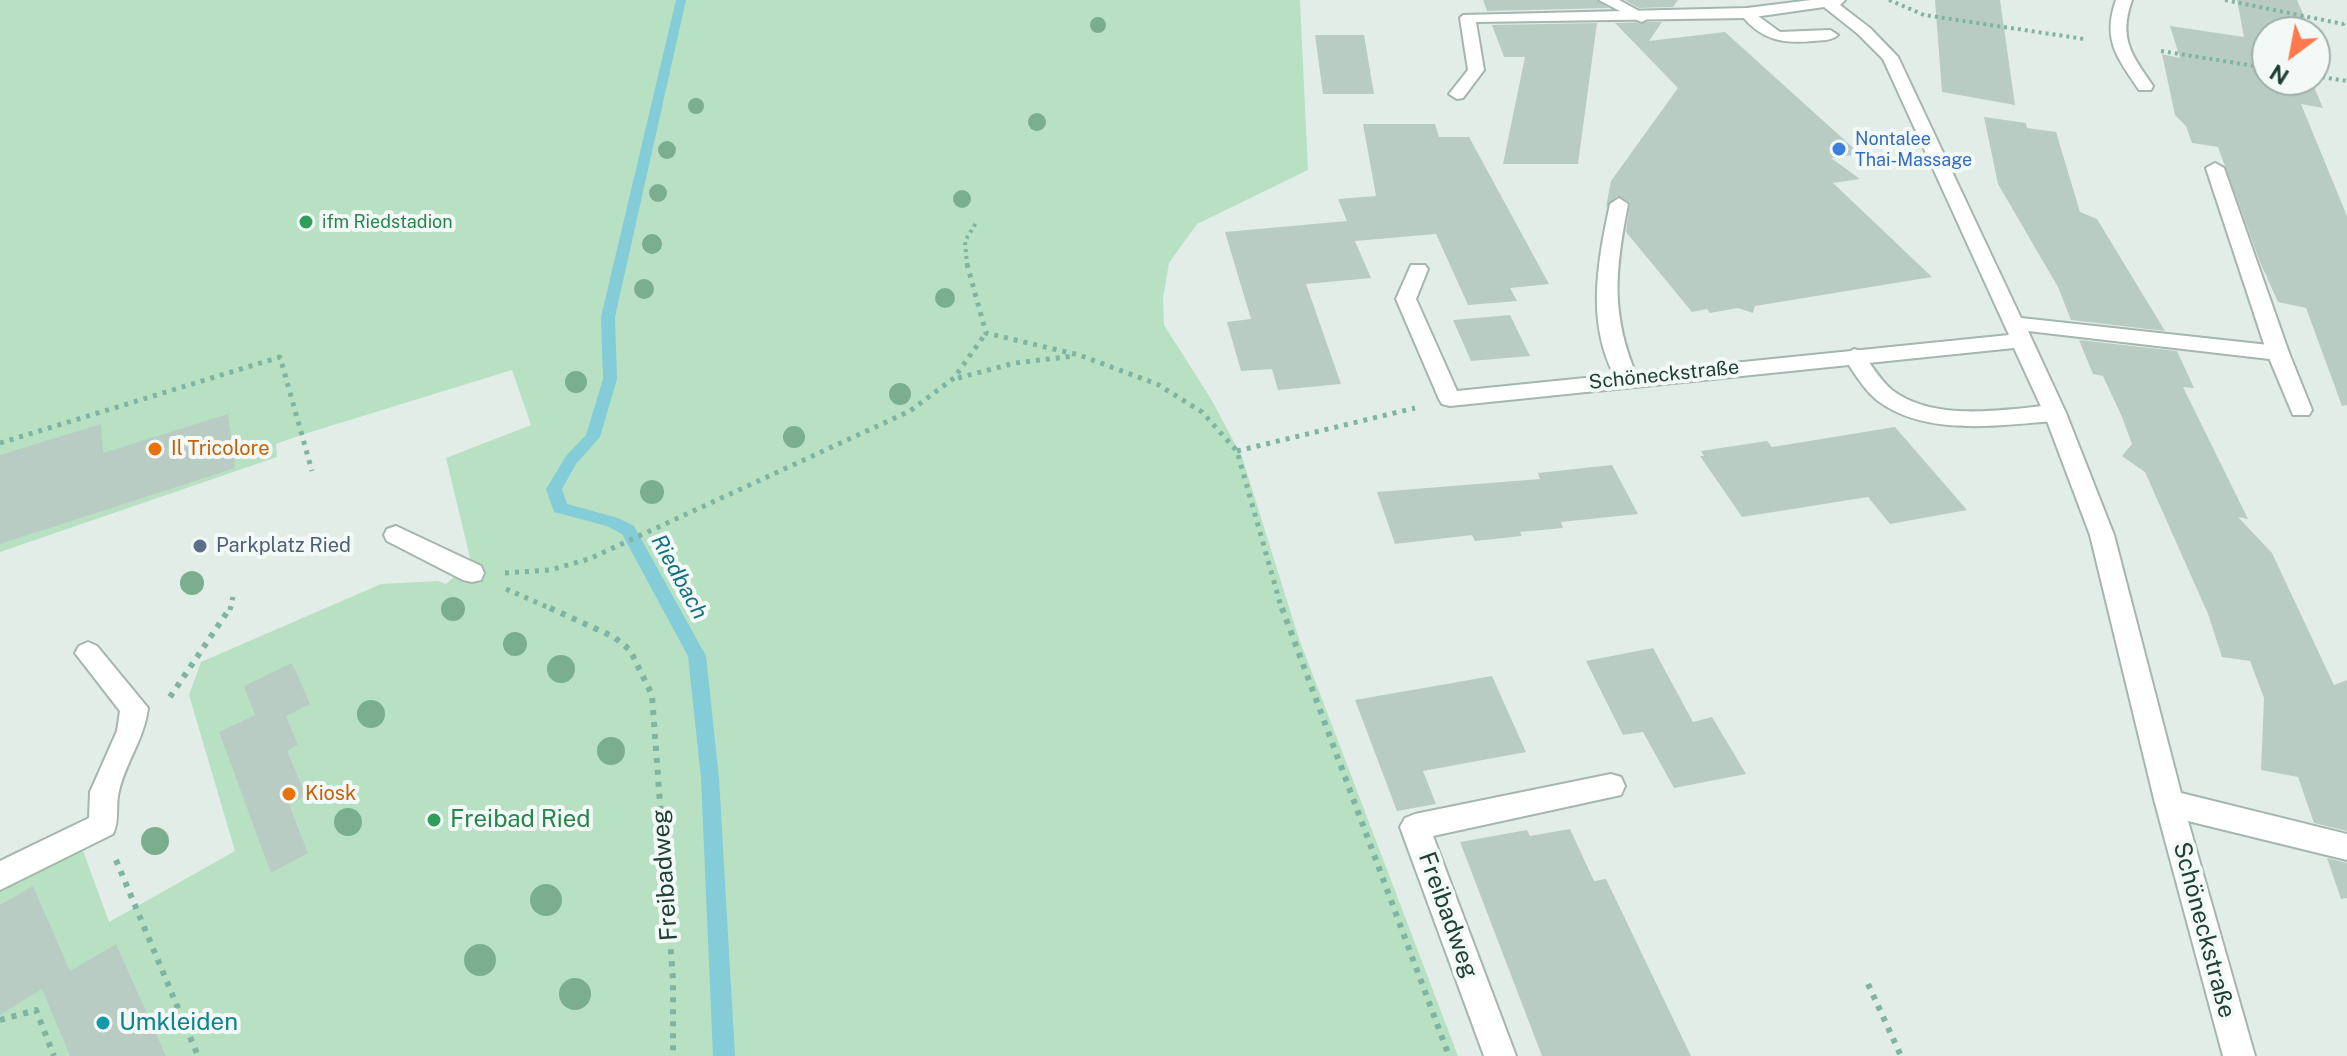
<!DOCTYPE html>
<meta charset="utf-8">
<style>
body{margin:0}
#map{position:relative;width:2347px;height:1056px;overflow:hidden;background:#e2ede8;font-family:"Public Sans",sans-serif}
canvas{display:block}
.north{position:absolute;left:2251px;top:16px;width:80px;height:80px;box-sizing:border-box;background:#f3f9f6;border:2px solid #9fafaa;border-radius:50%;rotate:212deg;font-size:22px;font-weight:700;line-height:32px;text-align:center;color:#204037}
.north::after{content:'';display:block;margin:auto;width:28px;height:36px;background:#ff784e;clip-path:polygon(50% 0,100% 100%,50% 72%,0 100%)}
</style>
<div id="map">
<canvas width="2347" height="1056"></canvas>
<div class="north">N</div>
</div>
<script>
const ctx = document.querySelector('canvas').getContext('2d');
ctx.lineJoin = 'round';
function fill(path, color) {
  ctx.fillStyle = color;
  ctx.fill(path, 'evenodd');
}
function stroke(path, color, width, dash) {
  ctx.strokeStyle = color;
  ctx.lineWidth = width;
  ctx.lineCap = dash ? 'butt' : 'round';
  ctx.setLineDash(dash || []);
  ctx.stroke(path);
}
function drawText(font, color, halo, rows, align = 'center') {
  ctx.font = font + ' "Public Sans",sans-serif';
  ctx.lineWidth = 8;
  ctx.setLineDash([]);
  ctx.textBaseline = 'middle';
  ctx.strokeStyle = halo;
  ctx.fillStyle = color;
  for (const [text, x, y, turn = 0] of rows) {
    ctx.save();
    ctx.translate(x, y);
    ctx.rotate((+turn || 0) * Math.PI / 180);
    ctx.textAlign = isNaN(turn) ? turn : align;
    if (halo) ctx.strokeText(text, 0, 0);
    ctx.fillText(text, 0, 0);
    ctx.restore();
  }
}
fill(new Path2D(`
 M 0,0 L 1300,0 L 1308,170 L 1197,224 L 1169,263 L 1163,299 L 1164,325 L 1211,399 L 1242,457 L 1298,636 L 1458,1056 L 0,1056 L 0,888 L 81,845 L 109,922 L 235,851 L 189,695 L 201,662 L 381,584 L 438,581 L 446,584 L 471,562 L 446,458 L 531,425 L 512,370 L 301,435 L 276,444 L 277,457 L 0,552 Z`), '#b8e1c3');
fill(new Path2D(`
 M 676,0 L 686,0 L 615,317 L 617,379 L 600,437 L 576,464 L 562,489 L 567,504 L 618,518 L 634,526 L 706,656 L 719,778 L 735,1056 L 713,1056 L 701,778 L 688,656 L 622,534 L 607,526 L 554,512 L 546,489 L 566,456 L 586,435 L 603,379 L 601,317 Z`), '#84ccd8');
fill(new Path2D(`
 M 1483,0 L 1596,0 L 1609,8 L 1487,11 Z
 M 1625,0 L 1678,0 L 1673,7 L 1639,8 Z
 M 1935,0 L 2000,0 L 2015,105 L 1942,92 Z
 M 2237,0 L 2297,0 L 2311,32 L 2267,32 L 2267,80 L 2311,80 L 2323,108 L 2301,104 L 2347,216 L 2347,405 L 2342,406 L 2306,308 L 2278,302 L 2260,262 L 2218,147 L 2192,143 L 2186,126 L 2175,115 L 2162,54 L 2180,58 L 2170,26 L 2244,37 Z
 M 1647,22 L 1662,22 L 1649,41 L 1725,32 L 1860,154 L 1831,158 L 1860,179 L 1833,183 L 1932,277 L 1755,306 L 1753,313 L 1738,308 L 1710,313 L 1707,309 L 1692,312 L 1626,232 L 1630,202 L 1617,196 L 1606,207 L 1611,181 L 1678,88 L 1615,23 Z
 M 1597,23 L 1578,164 L 1503,164 L 1525,57 L 1504,57 L 1492,25 Z
 M 1315,35 L 1364,35 L 1374,94 L 1323,94 Z
 M 1984,117 L 2026,123 L 2027,128 L 2056,132 L 2080,212 L 2097,219 L 2165,331 L 2071,320 L 2058,287 L 1998,184 Z
 M 1363,124 L 1435,124 L 1439,137 L 1469,137 L 1549,284 L 1510,288 L 1517,301 L 1468,305 L 1436,234 L 1355,241 L 1371,278 L 1306,284 L 1341,384 L 1278,390 L 1272,369 L 1241,371 L 1227,322 L 1251,319 L 1225,232 L 1347,221 L 1338,199 L 1376,196 Z
 M 1510,315 L 1530,356 L 1471,361 L 1453,320 Z
 M 2079,340 L 2177,351 L 2194,388 L 2183,387 L 2248,519 L 2238,517 L 2272,553 L 2334,685 L 2347,680 L 2347,831 L 2314,823 L 2298,777 L 2261,770 L 2264,698 L 2250,661 L 2222,657 L 2208,614 L 2145,472 L 2122,456 L 2132,444 L 2122,417 L 2103,376 L 2093,374 Z
 M 228,414 L 235,468 L 0,544 L 0,455 L 101,424 L 103,453 Z
 M 1895,427 L 1967,510 L 1890,524 L 1868,497 L 1742,517 L 1700,456 L 1704,456 L 1701,451 L 1767,441 L 1772,447 Z
 M 1612,465 L 1638,514 L 1561,522 L 1563,528 L 1520,532 L 1522,536 L 1475,541 L 1472,535 L 1395,544 L 1377,492 L 1540,479 L 1538,473 Z
 M 1653,648 L 1693,722 L 1712,717 L 1746,774 L 1674,788 L 1643,732 L 1623,735 L 1586,661 Z
 M 292,663 L 310,704 L 286,716 L 298,745 L 287,751 L 306,796 L 289,804 L 308,853 L 271,873 L 219,732 L 255,715 L 244,686 Z
 M 1492,676 L 1526,752 L 1423,771 L 1436,804 L 1397,811 L 1355,700 Z
 M 1570,829 L 1594,881 L 1606,879 L 1691,1056 L 1542,1056 L 1460,842 L 1527,830 L 1530,836 Z
 M 2327,858 L 2347,863 L 2347,898 L 2341,899 Z
 M 33,886 L 70,971 L 116,944 L 166,1056 L 70,1056 L 42,989 L 0,1015 L 0,905 Z`), '#b9ccc4');
const lane = new Path2D(`
 M 1599,0 L 1619,0 L 1650,17 L 1642,22 L 1637,20 Z
 M 1747,8 L 1780,32 L 1830,30 L 1838,35 C 1831,41 1823,40 1813,41 C 1783,44 1762,40 1742,16 L 1742,10 Z
 M 2215,163 L 2224,168 L 2289,353 L 2312,410 L 2309,415 L 2293,415 L 2267,353 L 2206,168 Z
 M 1619,198 L 1628,204 C 1615,271 1610,315 1638,379 L 1635,384 L 1619,384 C 1585,328 1597,265 1610,204 Z
 M 1854,349 L 1861,351 C 1871,364 1880,380 1892,390 C 1936,423 2004,409 2055,405 L 2063,408 L 2066,413 L 2063,418 L 2055,421 C 1998,425 1927,437 1878,401 C 1864,390 1853,371 1843,356 Z
 M 396,526 L 481,566 L 484,573 L 481,580 L 472,582 L 463,580 L 387,541 L 384,535 L 387,529 Z
 M 88,642 L 97,646 L 148,708 C 144,740 126,761 119,791 C 115,806 120,820 113,834 L 0,890 L 0,861 L 89,818 L 90,792 L 117,731 L 120,711 L 75,653 L 79,646 Z
 M 1611,774 L 1621,777 L 1625,786 L 1621,795 L 1433,836 L 1516,1056 L 1484,1056 L 1400,827 L 1405,818 L 1415,814 Z`);
const street = new Path2D(`
 M 1811,0 L 1845,0 L 1840,5 L 1870,28 L 1898,57 L 2021,318 L 2278,346 L 2289,353 L 2278,360 L 2028,331 L 2066,413 L 2114,535 L 2181,793 L 2347,834 L 2347,860 L 2188,821 L 2255,1056 L 2223,1056 L 2155,803 L 2090,535 L 2044,413 L 2014,348 L 1450,406 L 1442,404 L 1439,399 L 1396,299 L 1411,265 L 1425,265 L 1428,269 L 1416,299 L 1457,391 L 2009,335 L 1883,59 L 1858,34 L 1824,7 L 1747,18 L 1476,22 L 1484,70 L 1463,98 L 1457,99 L 1449,94 L 1468,70 L 1460,18 L 1463,15 L 1747,8 Z
 M 2116,0 L 2132,0 C 2118,39 2132,55 2153,86 L 2151,90 L 2139,90 C 2117,57 2102,40 2116,0 Z`);
stroke(lane, '#a4b6af', 4);
stroke(street, '#a4b6af', 4);
stroke(new Path2D(`
 M 1889,0 L 1924,15 L 2084,39
 M 2225,0 L 2343,24 L 2347,21
 M 2161,51 L 2267,68
 M 2315,76 L 2347,81
 M 967,266 L 965,241 L 976,223`), '#7fb4a3', 4, [3, 4]);
stroke(new Path2D(`
 M 967,264 L 986,333 L 1079,355 L 1157,384 L 1202,412 L 1237,451 L 1282,610
 M 958,378 L 1015,363 L 1074,356
 M 0,443 L 280,357 L 312,471
 M 1237,451 L 1415,408
 M 505,573 L 550,570 L 589,559 L 910,411 L 954,378 L 986,333
 M 506,589 L 554,610
 M 230,610 L 233,597`), '#7fb4a3', 5, [4, 6]);
stroke(new Path2D(`
 M 550,608 L 614,637 L 630,650 L 652,695 L 673,980 L 673,1056
 M 1282,608 L 1449,1056
 M 170,697 L 230,608
 M 116,860 L 198,1056
 M 1868,984 L 1901,1056
 M 0,1020 L 36,1010 L 54,1056`), '#7fb4a3', 6, [5, 7]);
fill(lane, '#fff');
fill(street, '#fff');
ctx.fillStyle = '#7bae8f';
for (const [x, y, r] of [
 [1098,25,8],
 [696,106,8],
 [1037,122,9],
 [667,150,9],
 [658,193,9],
 [962,199,9],
 [652,244,10],
 [644,289,10],
 [945,298,10],
 [576,382,11],
 [900,394,11],
 [794,437,11],
 [652,492,12],
 [192,583,12],
 [453,609,12],
 [515,644,12],
 [561,669,14],
 [371,714,14],
 [611,751,14],
 [348,822,14],
 [155,841,14],
 [546,900,16],
 [480,960,16],
 [575,994,16]
]) {
  ctx.beginPath();
  ctx.arc(x, y, r, 0, 2 * Math.PI);
  ctx.fill();
}
for (const [x, y, r, color] of [
 [1839,149,8,"#3f7fe0"],
 [306,222,8,"#2e9e5b"],
 [155,449,8,"#e8710a"],
 [200,546,8,"#5c6f8a"],
 [289,794,8,"#e8710a"],
 [434,820,8,"#2e9e5b"],
 [103,1023,8,"#0f9aa8"]
]) {
  const dot = new Path2D();
  dot.arc(x, y, r, 0, 2 * Math.PI);
  ctx.fillStyle = color;
  ctx.fill(dot);
  stroke(dot, '#f3f9f6', 3);
}
drawText('18px', '#366cbe', '#f3f9f6', [
 ["Nontalee",1855,139],
 ["Thai-Massage",1855,160]
], 'left');
drawText('18px', '#27864d', '#f3f9f6', [
 ["ifm Riedstadion",322,222]
], 'left');
drawText('20px', '#204037', '#f3f9f6', [
 ["Schöneckstraße",1664,375,-6]
]);
drawText('20px', '#c56008', '#f3f9f6', [
 ["Il Tricolore",171,449],
 ["Kiosk",305,794]
], 'left');
drawText('20px', '#4e5e75', '#f3f9f6', [
 ["Parkplatz Ried",216,546]
], 'left');
drawText('italic 22px', '#147183', '#f3f9f6', [
 ["Riedbach",679,577,61]
]);
drawText('24px', '#27864d', '#f3f9f6', [
 ["Freibad Ried",450,820]
], 'left');
drawText('24px', '#204037', '#f3f9f6', [
 ["Freibadweg",665,875,-94],
 ["Freibadweg",1448,915,70],
 ["Schöneckstraße",2204,930,75]
]);
drawText('24px', '#0d838f', '#f3f9f6', [
 ["Umkleiden",119,1023]
], 'left');
</script>
